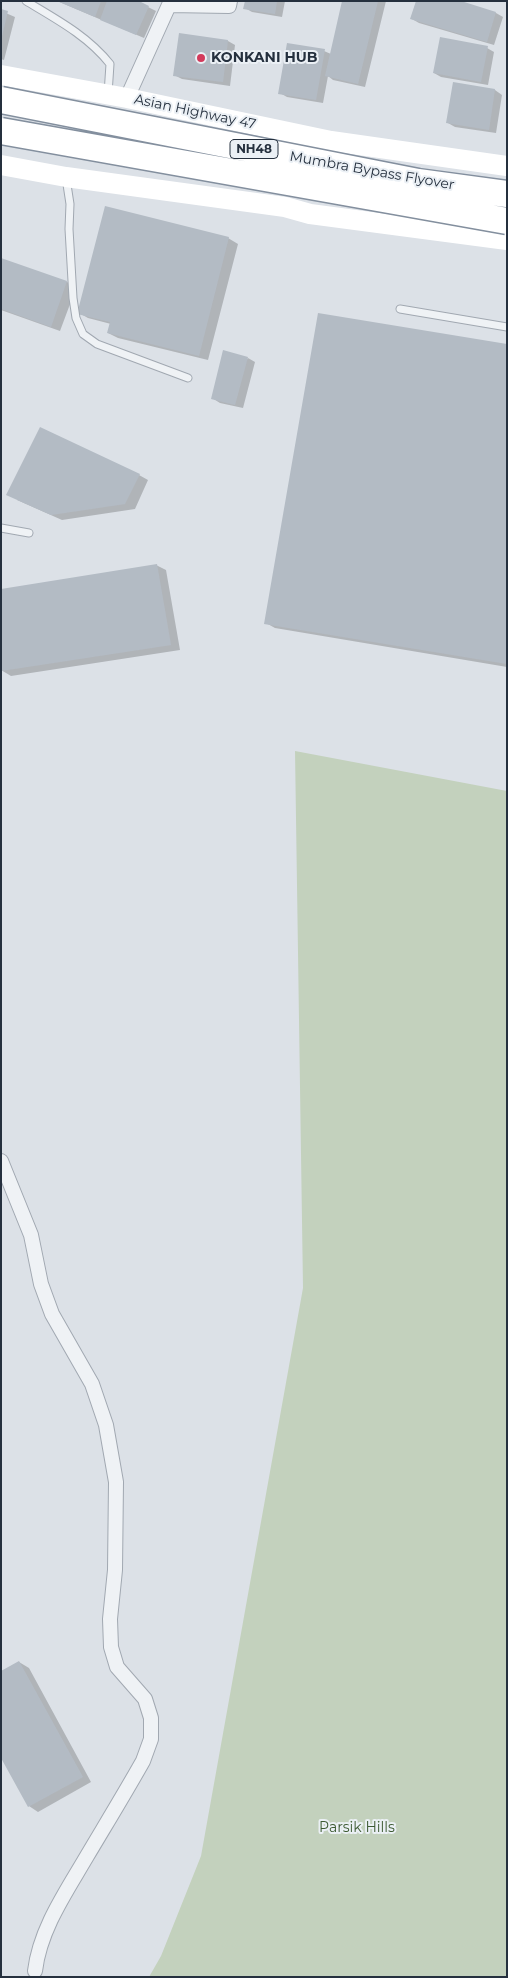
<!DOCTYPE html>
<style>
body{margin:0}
#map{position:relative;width:508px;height:1978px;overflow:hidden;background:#dce1e7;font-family:Montserrat,sans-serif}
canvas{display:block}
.frame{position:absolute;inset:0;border:2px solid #25303e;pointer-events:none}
</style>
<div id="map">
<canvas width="508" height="1978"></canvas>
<div class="frame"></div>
</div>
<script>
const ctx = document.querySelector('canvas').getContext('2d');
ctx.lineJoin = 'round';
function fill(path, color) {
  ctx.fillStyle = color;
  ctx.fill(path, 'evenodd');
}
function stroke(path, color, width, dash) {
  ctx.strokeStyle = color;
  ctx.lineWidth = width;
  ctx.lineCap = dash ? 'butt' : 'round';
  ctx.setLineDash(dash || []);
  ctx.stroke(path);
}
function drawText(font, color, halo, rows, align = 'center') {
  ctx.font = font + ' Montserrat,sans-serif';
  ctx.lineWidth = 4;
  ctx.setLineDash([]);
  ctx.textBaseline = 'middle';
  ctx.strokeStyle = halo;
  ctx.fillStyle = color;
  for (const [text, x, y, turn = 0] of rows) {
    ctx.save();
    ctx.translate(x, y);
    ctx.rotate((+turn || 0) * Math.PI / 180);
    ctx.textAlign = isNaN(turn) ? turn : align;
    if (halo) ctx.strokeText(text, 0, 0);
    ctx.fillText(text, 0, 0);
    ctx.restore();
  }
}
fill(new Path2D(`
 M 295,751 L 507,791 L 507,1977 L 149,1977 L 161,1956 L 201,1856 L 303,1288 Z`), '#c3d1bd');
fill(new Path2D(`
 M 57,1 L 136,1 L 156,11 L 144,38 Z
 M 246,1 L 285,1 L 282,17 L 252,12 L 245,8 Z
 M 344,1 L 386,1 L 365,87 L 333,80 L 328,76 L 323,103 L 287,97 L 280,93 L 324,51 L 331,54 Z
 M 1,11 L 15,17 L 4,60 L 1,59 Z
 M 496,13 L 503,17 L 494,45 L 419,23 L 412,19 Z
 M 180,34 L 228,41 L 235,45 L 230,86 L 182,79 L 174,75 Z
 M 487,48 L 494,52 L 488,85 L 441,77 L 434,73 Z
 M 454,84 L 495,90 L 502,95 L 496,133 L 455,127 L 448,123 Z
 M 228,238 L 238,244 L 208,360 L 118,338 L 108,333 L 111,324 L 88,318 L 79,313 Z
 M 1,259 L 67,282 L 76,288 L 60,331 L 1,310 Z
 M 507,345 L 507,667 L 275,628 L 266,623 Z
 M 248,358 L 255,362 L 243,408 L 220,403 L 212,398 Z
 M 139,475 L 148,480 L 135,509 L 62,520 L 17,500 Z
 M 156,565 L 166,570 L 180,650 L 11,676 L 1,670 Z
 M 19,1662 L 29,1668 L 91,1782 L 38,1812 L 29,1806 Z`), '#0003');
fill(new Path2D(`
 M 57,1 L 101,1 L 95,17 Z
 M 107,1 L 139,1 L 149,6 L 136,35 L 100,20 Z
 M 245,1 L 277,1 L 275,14 L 243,9 Z
 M 342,1 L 378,1 L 358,84 L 325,76 Z
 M 416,1 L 461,1 L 496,12 L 487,42 L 410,19 Z
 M 1,9 L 8,11 L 2,36 L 1,36 Z
 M 179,33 L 228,40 L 223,82 L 173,76 Z
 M 440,37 L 488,46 L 481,82 L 433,73 Z
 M 287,43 L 325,49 L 316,100 L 278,94 Z
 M 453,82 L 495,89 L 489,130 L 446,123 Z
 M 105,206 L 229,237 L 199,356 L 107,333 L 110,322 L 77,314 Z
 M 1,258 L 67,281 L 51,327 L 1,309 Z
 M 318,313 L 507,344 L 507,664 L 264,624 Z
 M 223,350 L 248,357 L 235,405 L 211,399 Z
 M 40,427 L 140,474 L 125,504 L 51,515 L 6,495 Z
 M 157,564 L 171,645 L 1,671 L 1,589 Z
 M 19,1661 L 83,1777 L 28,1807 L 1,1758 L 1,1671 Z`), '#b3bbc4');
const lane = new Path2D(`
 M 26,1 C 56,19 88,36 110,64 L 108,94
 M 66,178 L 70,204 L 69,229 L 73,298 L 76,318 L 83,334 L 97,344 L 188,378
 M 400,309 L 507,327
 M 1,528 L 29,533`);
const street = new Path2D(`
 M 127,98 L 169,5 L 229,6 L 230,1
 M 1,1161 L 31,1235 L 41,1284 L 52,1314 L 92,1384 L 106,1425 L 116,1482 L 115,1570 L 110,1619 L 111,1647 L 117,1667 L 145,1699 L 151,1718 L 151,1739 L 143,1761 C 125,1793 106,1824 87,1856 C 66,1892 40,1929 35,1971`);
stroke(lane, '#a1a8b1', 9);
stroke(street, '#a1a8b1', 16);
stroke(lane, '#eff2f5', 7);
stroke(street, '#eff2f5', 14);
stroke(new Path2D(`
 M 1,75 L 127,98 L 331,141 L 507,166
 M 1,165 L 66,177 L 285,207 L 310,214 L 507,240`), '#fff', 20);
const highwayBridge = new Path2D(`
 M 1,100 L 418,182 L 507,194
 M 1,131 L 507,221`);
stroke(highwayBridge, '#838f9e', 29, []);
stroke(highwayBridge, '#fff', 26);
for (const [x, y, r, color] of [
 [201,58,5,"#d33a5b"]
]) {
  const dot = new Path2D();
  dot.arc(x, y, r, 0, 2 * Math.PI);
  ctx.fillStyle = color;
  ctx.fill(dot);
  stroke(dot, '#ebf0f5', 2);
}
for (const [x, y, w] of [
 [254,149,48]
]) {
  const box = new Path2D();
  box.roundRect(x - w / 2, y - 9.5, w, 19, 4);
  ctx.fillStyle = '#ebf0f5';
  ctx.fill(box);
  stroke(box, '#25303e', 1);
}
drawText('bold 12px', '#25303e', null, [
 ["NH48",254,149]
]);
drawText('bold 14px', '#25303e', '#ebf0f5', [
 ["KONKANI HUB",211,58]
], 'left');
drawText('14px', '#25303e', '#ebf0f5', [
 ["Asian Highway 47",195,112,12],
 ["Mumbra Bypass Flyover",372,171,10]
]);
drawText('14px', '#3c5a32', '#ebf0f5', [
 ["Parsik Hills",357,1828]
]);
</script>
